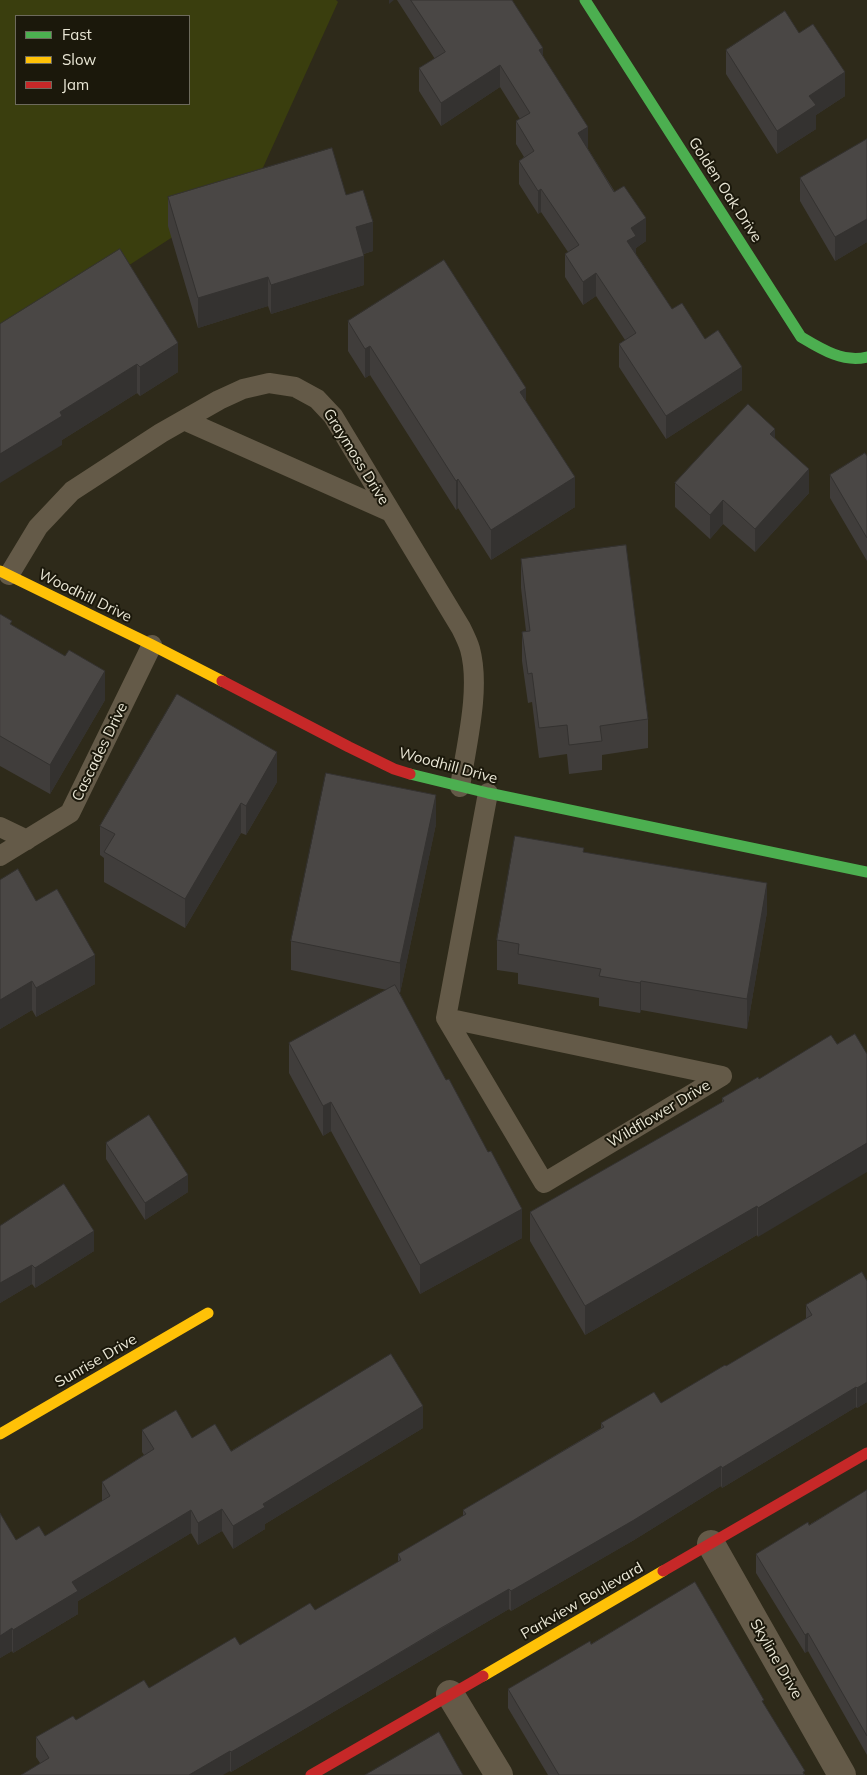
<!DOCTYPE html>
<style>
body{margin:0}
#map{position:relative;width:867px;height:1775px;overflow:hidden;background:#2e2a1a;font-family:Mulish,sans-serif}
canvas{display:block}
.legend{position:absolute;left:15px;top:15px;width:175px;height:90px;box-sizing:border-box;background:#1b180b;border:1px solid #6d6a5c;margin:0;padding:6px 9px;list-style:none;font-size:15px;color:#e9e6d5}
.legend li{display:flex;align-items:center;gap:10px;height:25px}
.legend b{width:25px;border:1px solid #6d6a5c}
</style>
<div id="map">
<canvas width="867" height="1775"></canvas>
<ul class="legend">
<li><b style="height:6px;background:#4caf50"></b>Fast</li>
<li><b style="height:6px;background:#ffc107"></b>Slow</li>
<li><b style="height:6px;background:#c62828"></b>Jam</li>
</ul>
</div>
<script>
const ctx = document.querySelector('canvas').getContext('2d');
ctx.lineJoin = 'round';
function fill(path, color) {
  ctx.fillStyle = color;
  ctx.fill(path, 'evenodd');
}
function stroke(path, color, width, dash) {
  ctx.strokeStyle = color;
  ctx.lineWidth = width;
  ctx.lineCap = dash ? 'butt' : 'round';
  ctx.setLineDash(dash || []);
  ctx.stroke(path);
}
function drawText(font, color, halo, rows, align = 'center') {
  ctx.font = font + ' Mulish,sans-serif';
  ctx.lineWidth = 4;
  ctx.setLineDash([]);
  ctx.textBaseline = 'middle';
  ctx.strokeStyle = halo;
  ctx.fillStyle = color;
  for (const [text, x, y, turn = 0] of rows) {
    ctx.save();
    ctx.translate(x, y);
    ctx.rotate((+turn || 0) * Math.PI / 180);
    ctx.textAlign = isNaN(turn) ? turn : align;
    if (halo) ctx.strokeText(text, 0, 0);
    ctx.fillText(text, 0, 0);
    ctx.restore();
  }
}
fill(new Path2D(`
 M 0,0 L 336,0 L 338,2 L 256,183 L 117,273 L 0,330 ZM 16,16 L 189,16 L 189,104 L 16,104 Z`), '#3a3e0e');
stroke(new Path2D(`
 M 184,420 L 391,512
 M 9,575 L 38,527 L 72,491 L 161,433 L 219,400 L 243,389 L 269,383 L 295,387 L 317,399 L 333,416 L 461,628 C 464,634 468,642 470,649 C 481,689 466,746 460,787
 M 0,827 L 27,840
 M 0,856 L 70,813 L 152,645
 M 446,1018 L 544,1183 L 722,1076 L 446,1018 L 488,793`), '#645a48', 20);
stroke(new Path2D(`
 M 711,1544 L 842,1775
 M 450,1694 L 499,1775`), '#645a48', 28);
stroke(new Path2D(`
 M 585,0 L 801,337 C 821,349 843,363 867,357
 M 410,774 L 488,793 L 867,872`), '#4caf50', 11);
stroke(new Path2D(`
 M 0,571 L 152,645 L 222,681
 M 0,1434 L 208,1313
 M 483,1676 L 663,1571`), '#ffc107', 11);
stroke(new Path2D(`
 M 222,681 L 349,747 L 394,769 L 410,774
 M 663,1571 L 867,1453
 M 311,1775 L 483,1676`), '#c62828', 11);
fill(new Path2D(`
 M 397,0 L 512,0 L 543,56 L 588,149 L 646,241 L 636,248 L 636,254 L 672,309 L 705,339 L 742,390 L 666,439 L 619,367 L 619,344 L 625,340 L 596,296 L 583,305 L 565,277 L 565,254 L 568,252 L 541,212 L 538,214 L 519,184 L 519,161 L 524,157 L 516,144 L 516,121 L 520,119 L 500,87 L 441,126 L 419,91 L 419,68 L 435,59 Z
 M 799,33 L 845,96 L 816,115 L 816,129 L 777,154 L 726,74 L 726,50 Z
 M 867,139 L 867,242 L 835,261 L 800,201 L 800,178 Z
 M 346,195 L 373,251 L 364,254 L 364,285 L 271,314 L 268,306 L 198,328 L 168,226 L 168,197 Z
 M 348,321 L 526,401 L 575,507 L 491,560 L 458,508 L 456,510 L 370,375 L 365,378 L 348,351 Z
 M 0,324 L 178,372 L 140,396 L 137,393 L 62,440 L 62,445 Z
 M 775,438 L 809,493 L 755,552 L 723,524 L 710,539 L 675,507 L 675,483 Z
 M 867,456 L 867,561 L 830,498 L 830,475 Z
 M 521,559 L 648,719 L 648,748 L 602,755 L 602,770 L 569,774 L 567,754 L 539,758 L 532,702 L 528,703 L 522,661 L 522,632 L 526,631 L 521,588 Z
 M 0,614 L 12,625 L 105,700 L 50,794 L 0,766 Z
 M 277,782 L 246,835 L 241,833 L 185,928 L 104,882 L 104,858 L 100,855 L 100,826 Z
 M 436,824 L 400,993 L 399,992 L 522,1238 L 420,1294 L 331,1131 L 323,1136 L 289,1073 L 289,1043 L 387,990 L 291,970 L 291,941 Z
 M 584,852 L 767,912 L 747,1029 L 641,1010 L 640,1013 L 599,1006 L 599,998 L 518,984 L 518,973 L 497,970 L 497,940 Z
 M 0,880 L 36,901 L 95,984 L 36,1017 L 32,1010 L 0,1029 Z
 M 759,1079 L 758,1237 L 757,1235 L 585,1335 L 530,1241 L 530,1212 L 722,1103 L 722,1098 Z
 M 106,1143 L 188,1192 L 145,1220 L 106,1159 Z
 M 0,1226 L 94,1251 L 35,1288 L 32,1284 L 0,1303 Z
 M 867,1281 L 867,1402 L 857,1408 L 856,1407 L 722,1488 L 721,1486 L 634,1540 L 511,1611 L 509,1609 L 231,1772 L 230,1771 L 40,1763 L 36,1757 L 36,1737 L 149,1688 L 315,1610 L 398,1562 L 398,1554 L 463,1516 L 463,1510 L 601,1428 L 601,1423 L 661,1403 L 726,1366 L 806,1319 L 806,1305 Z
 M 423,1428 L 265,1524 L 265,1529 L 233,1549 L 222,1531 L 198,1545 L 191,1533 L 78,1601 L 78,1614 L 13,1653 L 12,1651 L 0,1658 L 16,1540 L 45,1536 L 102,1501 L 102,1482 L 144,1455 L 142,1452 L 142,1430 L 192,1438 L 231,1451 Z
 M 867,1490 L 867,1755 L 808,1651 L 805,1653 L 756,1573 L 756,1554 L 809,1525 Z
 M 591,1644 L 764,1704 L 805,1775 L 548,1775 L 508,1708 L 508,1689 Z`), '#403d3b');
fill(new Path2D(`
 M 389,0 L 394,0 L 389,4 Z
 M 543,48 L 543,70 L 539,50 Z
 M 500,65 L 500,87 L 441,126 L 441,103 Z
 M 845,72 L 845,96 L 816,115 L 816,129 L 777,154 L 777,131 L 809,96 Z
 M 588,127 L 588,149 L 578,156 L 578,133 Z
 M 541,189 L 541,212 L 538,214 L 538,191 Z
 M 646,218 L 646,241 L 636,248 L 636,258 L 627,241 L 631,228 Z
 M 867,219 L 867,242 L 835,261 L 835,237 Z
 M 373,222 L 373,251 L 356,256 L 356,227 Z
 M 364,256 L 364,285 L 271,314 L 271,285 Z
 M 596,273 L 596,296 L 583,305 L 583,282 Z
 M 268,277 L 268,306 L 198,328 L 198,298 Z
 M 178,343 L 178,372 L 140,396 L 140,367 Z
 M 370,346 L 370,375 L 365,378 L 365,349 Z
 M 137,364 L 137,393 L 62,440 L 62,445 L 0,483 L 0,454 L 60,412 Z
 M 742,367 L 742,390 L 666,439 L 666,416 Z
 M 526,388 L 526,418 L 520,392 Z
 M 775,429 L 775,452 L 770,434 Z
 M 809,469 L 809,493 L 755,552 L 755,529 Z
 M 575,477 L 575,507 L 491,560 L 491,530 Z
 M 458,479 L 458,508 L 456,510 L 456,481 Z
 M 723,500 L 723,524 L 710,539 L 710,515 Z
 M 105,671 L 105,700 L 50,794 L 50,765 Z
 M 277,752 L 277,782 L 246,835 L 246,806 Z
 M 436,795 L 436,824 L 400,993 L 400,963 Z
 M 241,803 L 241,833 L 185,928 L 185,899 Z
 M 767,883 L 767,912 L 747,1029 L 747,999 Z
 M 95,955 L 95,984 L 36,1017 L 36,988 Z
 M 32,981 L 32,1010 L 0,1029 L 0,1000 Z
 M 641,981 L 641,1010 L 640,1013 L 640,983 Z
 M 331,1102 L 331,1131 L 323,1136 L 323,1106 Z
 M 867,1143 L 867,1172 L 758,1237 L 758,1208 Z
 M 188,1175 L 188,1192 L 145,1220 L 145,1203 Z
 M 757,1206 L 757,1235 L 585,1335 L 585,1306 Z
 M 522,1209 L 522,1238 L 420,1294 L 420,1265 Z
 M 94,1231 L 94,1251 L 35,1288 L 35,1268 Z
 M 32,1265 L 32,1284 L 0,1303 L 0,1283 Z
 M 867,1382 L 867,1402 L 857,1408 L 857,1388 Z
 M 856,1387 L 856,1407 L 722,1488 L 722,1468 Z
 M 423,1406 L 423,1428 L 265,1524 L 265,1529 L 233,1549 L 233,1526 L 263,1504 Z
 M 721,1466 L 721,1486 L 634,1540 L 511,1611 L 511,1591 Z
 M 222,1509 L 222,1531 L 198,1545 L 198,1523 Z
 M 191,1510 L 191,1533 L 78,1601 L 78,1614 L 13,1653 L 13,1630 L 72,1582 Z
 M 509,1589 L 509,1609 L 231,1772 L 231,1752 Z
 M 12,1628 L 12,1651 L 0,1658 L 0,1636 Z
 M 808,1633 L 808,1651 L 805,1653 L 805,1635 Z
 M 230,1751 L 230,1771 L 223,1775 L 189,1775 Z`), '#343230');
const building = new Path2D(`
 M 411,0 L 512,0 L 543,48 L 539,50 L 588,127 L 578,133 L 614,192 L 624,186 L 646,218 L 631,228 L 636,236 L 627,241 L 672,309 L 682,303 L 705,339 L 718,330 L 742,367 L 666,416 L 619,344 L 636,333 L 596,273 L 583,282 L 565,254 L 579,245 L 541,189 L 538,191 L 519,161 L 534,151 L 516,121 L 530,113 L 500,65 L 441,103 L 419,68 L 445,52 Z
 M 785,11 L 799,33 L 813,24 L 845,72 L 809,96 L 816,105 L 777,131 L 726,50 Z
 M 867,139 L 867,219 L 835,237 L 800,178 Z
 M 332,148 L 346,195 L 363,190 L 373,222 L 356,227 L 364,256 L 271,285 L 268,277 L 198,298 L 168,197 Z
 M 120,249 L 178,343 L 140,367 L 137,364 L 60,412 L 62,416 L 0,454 L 0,324 Z
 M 444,260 L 526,388 L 520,392 L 575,477 L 491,530 L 458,479 L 456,481 L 370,346 L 365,349 L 348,321 Z
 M 748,404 L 775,429 L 770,434 L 809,469 L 755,529 L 723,500 L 710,515 L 675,483 Z
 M 865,453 L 867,456 L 867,538 L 830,475 Z
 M 626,545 L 648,719 L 600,726 L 602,741 L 569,745 L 567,725 L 539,728 L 532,673 L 528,674 L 522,632 L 530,631 L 521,559 Z
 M 0,614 L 12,621 L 10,624 L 65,656 L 69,650 L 105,671 L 50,765 L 0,736 Z
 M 177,694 L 277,752 L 246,806 L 241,803 L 185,899 L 104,852 L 115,834 L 100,826 Z
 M 326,773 L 436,795 L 400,963 L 291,941 Z
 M 515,836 L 584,848 L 583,852 L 767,883 L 747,999 L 641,981 L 640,983 L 599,976 L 601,969 L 518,954 L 519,944 L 497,940 Z
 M 18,869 L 36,901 L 57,889 L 95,955 L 36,988 L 32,981 L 0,1000 L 0,880 Z
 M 395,985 L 446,1080 L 449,1079 L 488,1152 L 491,1151 L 522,1209 L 420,1265 L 331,1102 L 323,1106 L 289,1043 Z
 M 855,1034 L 867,1054 L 867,1143 L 758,1208 L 757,1206 L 585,1306 L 530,1212 L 724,1101 L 722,1098 L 758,1077 L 759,1079 L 831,1035 L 837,1044 Z
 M 149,1115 L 188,1175 L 145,1203 L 106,1143 Z
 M 64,1184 L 94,1231 L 35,1268 L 32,1265 L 0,1283 L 0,1226 Z
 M 862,1272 L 867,1281 L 867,1382 L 857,1388 L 856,1387 L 722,1468 L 721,1466 L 634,1520 L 511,1591 L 509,1589 L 441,1628 L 302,1711 L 231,1752 L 230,1751 L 189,1775 L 21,1775 L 49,1758 L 36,1737 L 73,1716 L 76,1720 L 144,1680 L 149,1688 L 235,1637 L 240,1645 L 310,1603 L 315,1610 L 401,1560 L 398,1554 L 466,1514 L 463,1510 L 604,1427 L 601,1423 L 654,1392 L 661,1403 L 725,1365 L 726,1366 L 812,1315 L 806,1305 Z
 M 391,1354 L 423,1406 L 263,1504 L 265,1507 L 233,1526 L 222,1509 L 198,1523 L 191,1510 L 72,1582 L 78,1591 L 13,1630 L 12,1628 L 0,1636 L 0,1513 L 16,1540 L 39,1526 L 45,1536 L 110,1496 L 102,1482 L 154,1449 L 142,1430 L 176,1410 L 192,1438 L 215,1424 L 231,1451 Z
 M 867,1490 L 867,1736 L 808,1633 L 805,1635 L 756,1554 L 808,1522 L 809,1525 Z
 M 695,1582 L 764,1700 L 762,1701 L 805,1771 L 803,1772 L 804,1775 L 559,1775 L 508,1689 L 590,1641 L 591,1644 Z
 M 439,1732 L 463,1775 L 365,1775 Z`);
fill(building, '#4a4745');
stroke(building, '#343230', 1);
drawText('15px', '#e9e6d5', '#1b180b', [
 ["Golden Oak Drive",725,190,57],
 ["Graymoss Drive",356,457,58],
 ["Woodhill Drive",85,596,26],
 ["Cascades Drive",100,752,-64],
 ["Woodhill Drive",448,766,15],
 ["Wildflower Drive",659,1114,-31],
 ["Sunrise Drive",96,1361,-30],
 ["Parkview Boulevard",582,1601,-30],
 ["Skyline Drive",776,1659,60]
]);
</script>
